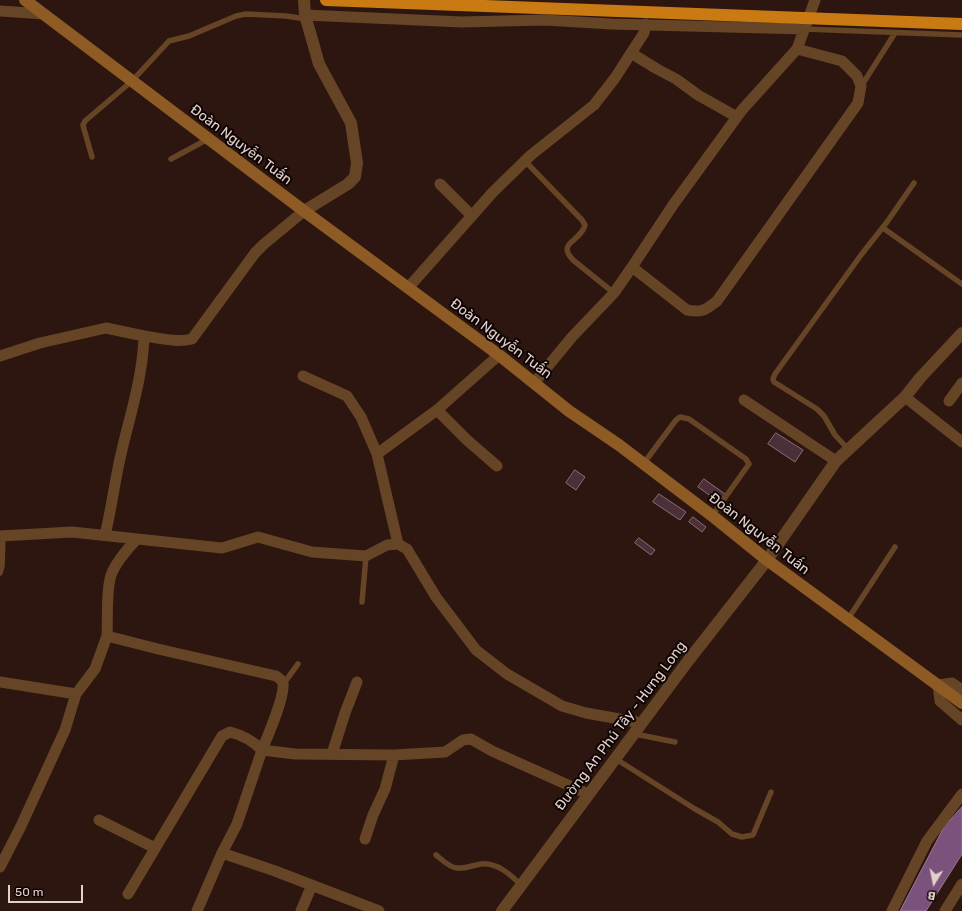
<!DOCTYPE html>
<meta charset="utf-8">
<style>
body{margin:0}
#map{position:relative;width:962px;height:911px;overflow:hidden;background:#2d1510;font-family:Rubik,sans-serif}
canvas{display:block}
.north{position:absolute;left:914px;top:863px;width:40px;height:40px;-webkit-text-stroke:3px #0e0503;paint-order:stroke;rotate:190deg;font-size:11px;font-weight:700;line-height:16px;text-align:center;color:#e2d0cd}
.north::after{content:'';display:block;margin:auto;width:14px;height:18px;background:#e2d0cd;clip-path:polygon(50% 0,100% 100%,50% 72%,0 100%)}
.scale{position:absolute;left:8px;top:885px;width:75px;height:18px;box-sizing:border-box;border:2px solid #e2d0cd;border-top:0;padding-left:5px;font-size:12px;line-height:14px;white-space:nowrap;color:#e2d0cd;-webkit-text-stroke:3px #0e0503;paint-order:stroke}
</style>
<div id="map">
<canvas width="962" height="911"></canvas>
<div class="north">B</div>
<div class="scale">50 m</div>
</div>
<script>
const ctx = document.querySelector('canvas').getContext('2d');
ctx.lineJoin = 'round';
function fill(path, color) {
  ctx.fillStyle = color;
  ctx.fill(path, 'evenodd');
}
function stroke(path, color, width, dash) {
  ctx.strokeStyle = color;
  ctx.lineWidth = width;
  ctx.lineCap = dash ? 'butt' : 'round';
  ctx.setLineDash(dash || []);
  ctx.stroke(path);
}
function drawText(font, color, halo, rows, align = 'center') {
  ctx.font = font + ' Rubik,sans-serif';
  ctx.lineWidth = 4;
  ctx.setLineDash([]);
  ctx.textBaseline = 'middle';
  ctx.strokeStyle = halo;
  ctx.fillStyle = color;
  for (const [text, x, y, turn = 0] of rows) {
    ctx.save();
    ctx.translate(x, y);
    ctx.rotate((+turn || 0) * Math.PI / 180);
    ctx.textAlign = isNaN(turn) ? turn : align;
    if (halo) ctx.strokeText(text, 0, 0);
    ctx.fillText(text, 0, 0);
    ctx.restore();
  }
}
const water = new Path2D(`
 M 962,807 L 962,854 L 926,911 L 900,911 L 944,827 Z`);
fill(water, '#7b527c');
stroke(water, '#9a7894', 1);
const building = new Path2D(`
 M 776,433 L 803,450 L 795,462 L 768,444 Z
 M 575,470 L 585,477 L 576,490 L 566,483 Z
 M 704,479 L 725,494 L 719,502 L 698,487 Z
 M 659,494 L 686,512 L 680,520 L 653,502 Z
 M 693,517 L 706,527 L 702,532 L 689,522 Z
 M 639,538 L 655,550 L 651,555 L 635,543 Z`);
fill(building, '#4b3039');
stroke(building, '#8a6c75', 1);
stroke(new Path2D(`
 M 804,29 L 962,35
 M 862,85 L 895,33
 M 92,157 L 84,129 L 83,125 L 85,121 L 132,81 L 169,41 L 189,36 L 236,16 L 246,14 L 286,16 L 306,19
 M 171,159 L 208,139
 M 525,161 L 582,220 L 585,225 C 581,242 556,242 573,260 L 614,293
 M 883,228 L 962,284
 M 848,449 L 835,435 L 824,416 L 817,409 L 774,382 L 773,379 L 775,374 L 861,255 L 887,222 L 914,183
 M 644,463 L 676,420 L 680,417 L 689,419 L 746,459 L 749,464 L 712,516
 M 0,573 L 2,566 L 3,536
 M 362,602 L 366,556
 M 848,619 L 895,547
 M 282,682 L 287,679 L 298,664
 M 635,734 L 675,742
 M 616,759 L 695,809 L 718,822 L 732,834 L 742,837 L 753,835 L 771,792
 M 436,855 C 441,859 450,868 457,868 C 465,869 473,865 481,864 C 497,862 511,875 521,885`), '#654525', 5.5);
stroke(new Path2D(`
 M 0,11 L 44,14
 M 305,15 L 462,22 L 545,20 L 611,24 L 804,29
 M 797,49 L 842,61 L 857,76 L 861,86 L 858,103 L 717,301 C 705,310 702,313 687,310 L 632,267 L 673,205 L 742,110 L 797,49 L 815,0
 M 631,53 L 657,69 L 676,79 L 698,95 L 737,117
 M 440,184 L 472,216
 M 408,288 L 493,192 L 531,155 L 594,105 L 615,78 L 631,53 L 644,33 L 646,24
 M 144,336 C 159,338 177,343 192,339 L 255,253 L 264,244 L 304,211
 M 0,356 L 40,343 L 106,328 L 144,336 C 143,375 131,412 122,450 C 115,478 112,507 105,535
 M 303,376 L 347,396 L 361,417 L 377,454
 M 534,383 L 572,337 L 614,293 L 632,267
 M 905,397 L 962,442
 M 744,400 L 836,461
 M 949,401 L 962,383
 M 437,410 L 467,440 L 497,466
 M 0,536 L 72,532 L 222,548 L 258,537 L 312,552 L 366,556 L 387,545 L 398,544 L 407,549 L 436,597 L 476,650 L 507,674 L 562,706 L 586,713 L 642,723
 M 398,544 L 377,454 L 437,410 L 499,355
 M 0,682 L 76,694
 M 962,690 L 952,683 L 938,685 L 940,701 L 962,720
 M 332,754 L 345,713 L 357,682
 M 99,820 L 155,848
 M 365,839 L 373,815 L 385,789 L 394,755
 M 222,853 L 275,871 L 379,911
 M 0,867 L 21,826 L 65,730 L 76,694 L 95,669 L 107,636
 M 128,894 L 222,736 L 230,732 C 242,735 253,741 262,750 C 268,735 285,697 283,683 C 282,680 279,678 276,676 L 158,649 L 107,636 C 108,617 106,597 110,579 C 112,567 128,548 136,540
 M 197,911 L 222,853 L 237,824 L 262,750 L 295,754 L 394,755 L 445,752 L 463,740 L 471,739 L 492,751 L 588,794
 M 301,911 L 312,885
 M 892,911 L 927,841 L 962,794
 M 945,911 L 962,884`), '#654525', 11);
stroke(new Path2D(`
 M 304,211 L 348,184 L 355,177 L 357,163 L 351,123 L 319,64 L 305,15 L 304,0
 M 502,911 L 688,661 L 767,560 L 836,461 L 905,397 L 920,378 L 962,333`), '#654525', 12);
stroke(new Path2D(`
 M 25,0 L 304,211 L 499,355 L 569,411 L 619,445 L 715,518 L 767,560 L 962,703`), '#8d5b23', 12);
stroke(new Path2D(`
 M 326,0 L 962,24`), '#c97a12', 12);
drawText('14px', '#e2d0cd', '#0e0503', [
 ["Đoàn Nguyễn Tuấn",241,145,37],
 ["Đoàn Nguyễn Tuấn",501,339,37],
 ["Đoàn Nguyễn Tuấn",759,534,38],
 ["Đường An Phú Tây - Hưng Long",621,726,-53]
]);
</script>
